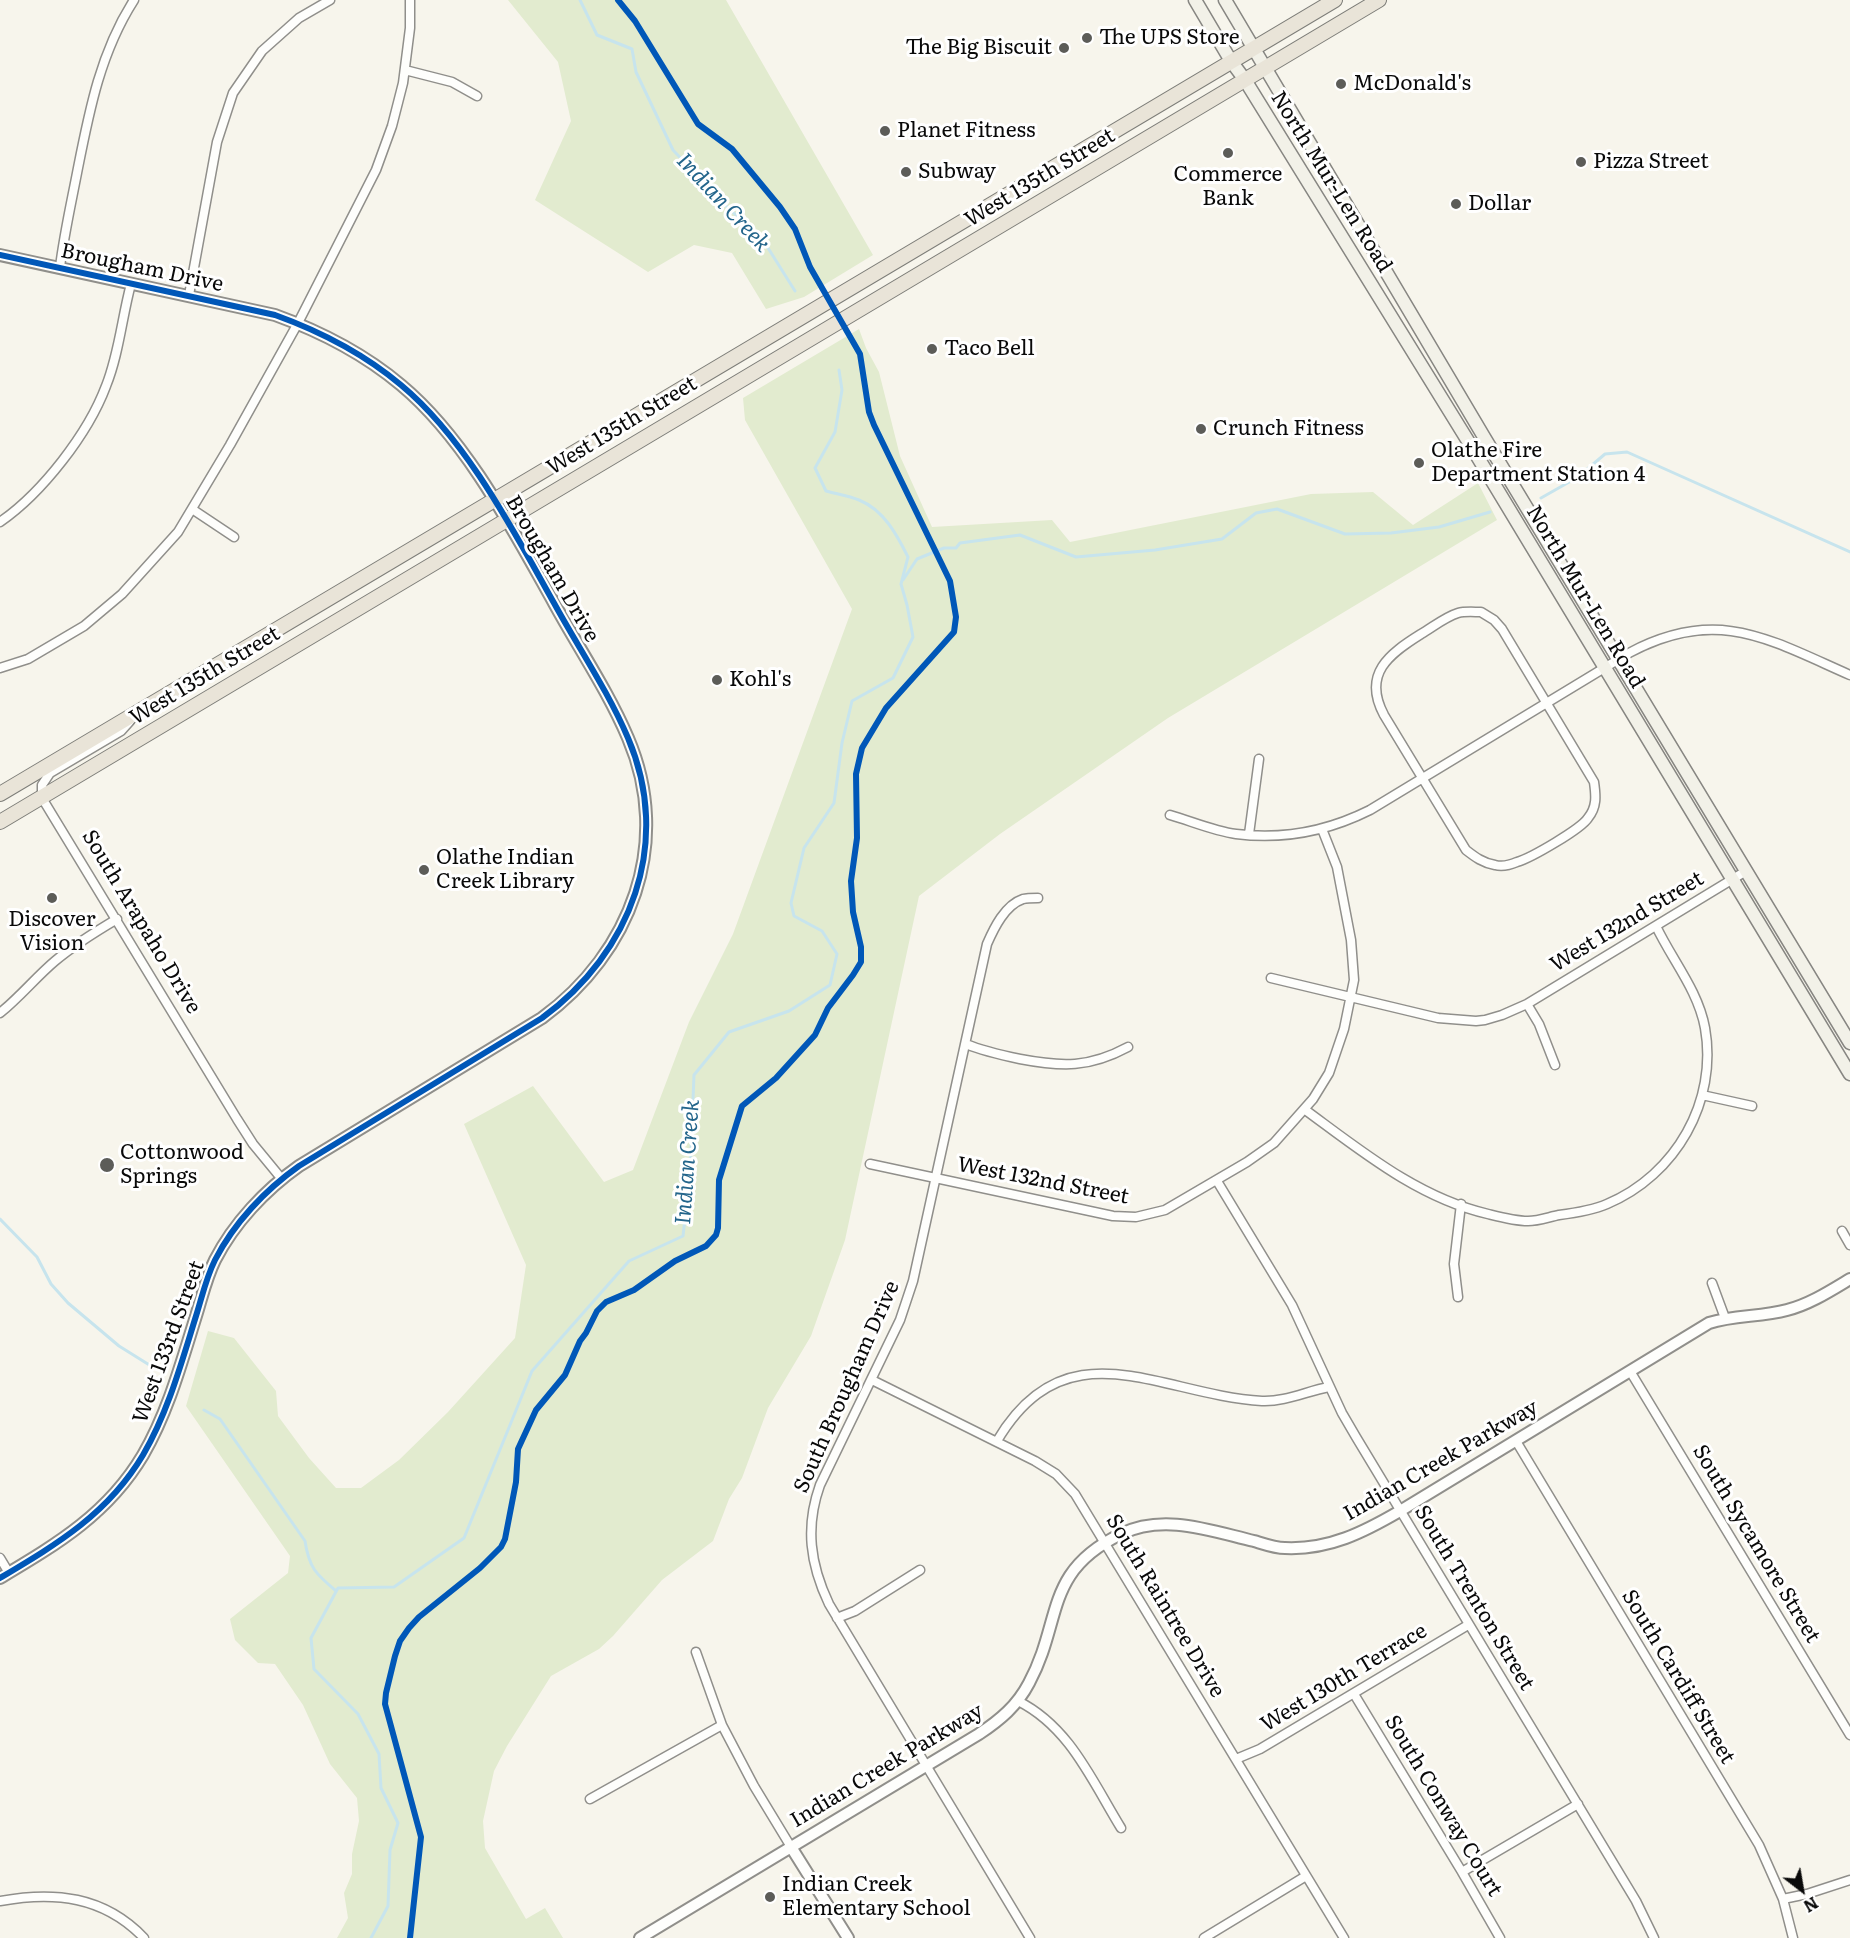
<!DOCTYPE html>
<style>
body{margin:0}
#map{position:relative;width:1850px;height:1938px;overflow:hidden;background:#f7f5ec;font-family:Literata,serif}
canvas{display:block}
.north{position:absolute;left:1772px;top:1860px;width:60px;height:60px;-webkit-text-stroke:4px #fff;paint-order:stroke;rotate:149deg;font-size:16px;font-weight:700;line-height:24px;text-align:center;color:#090909}
.north::after{content:'';display:block;margin:auto;width:21px;height:27px;background:#090909;clip-path:polygon(50% 0,100% 100%,50% 72%,0 100%)}
</style>
<div id="map">
<canvas width="1850" height="1938"></canvas>
<div class="north">N</div>
</div>
<script>
const ctx = document.querySelector('canvas').getContext('2d');
ctx.lineJoin = 'round';
function fill(path, color) {
  ctx.fillStyle = color;
  ctx.fill(path, 'evenodd');
}
function stroke(path, color, width, dash) {
  ctx.strokeStyle = color;
  ctx.lineWidth = width;
  ctx.lineCap = dash ? 'butt' : 'round';
  ctx.setLineDash(dash || []);
  ctx.stroke(path);
}
function drawText(font, color, halo, rows, align = 'center') {
  ctx.font = font + ' Literata,serif';
  ctx.lineWidth = 6;
  ctx.setLineDash([]);
  ctx.textBaseline = 'middle';
  ctx.strokeStyle = halo;
  ctx.fillStyle = color;
  for (const [text, x, y, turn = 0] of rows) {
    ctx.save();
    ctx.translate(x, y);
    ctx.rotate((+turn || 0) * Math.PI / 180);
    ctx.textAlign = isNaN(turn) ? turn : align;
    if (halo) ctx.strokeText(text, 0, 0);
    ctx.fillText(text, 0, 0);
    ctx.restore();
  }
}
fill(new Path2D(`
 M 508,0 L 726,0 L 873,255 L 804,297 L 766,309 L 732,253 L 694,245 L 648,272 L 535,200 L 571,121 L 558,62 Z
 M 859,329 L 866,348 L 879,372 L 900,456 L 932,527 L 1052,520 L 1070,542 L 1311,494 L 1373,492 L 1413,525 L 1478,483 L 1497,520 L 1168,718 L 1000,834 L 919,896 L 845,1240 L 811,1336 L 768,1408 L 742,1478 L 729,1499 L 713,1541 L 662,1580 L 613,1636 L 599,1649 L 551,1676 L 507,1746 L 494,1771 L 483,1821 L 485,1848 L 526,1919 L 545,1908 L 563,1938 L 337,1938 L 348,1918 L 344,1893 L 352,1874 L 352,1854 L 359,1821 L 357,1798 L 330,1764 L 303,1705 L 275,1664 L 258,1663 L 235,1640 L 230,1619 L 288,1573 L 290,1556 L 186,1406 L 208,1331 L 234,1338 L 276,1391 L 278,1416 L 309,1458 L 336,1488 L 361,1488 L 399,1460 L 448,1412 L 515,1338 L 526,1265 L 464,1124 L 533,1086 L 604,1182 L 633,1170 L 689,1022 L 733,934 L 852,609 L 745,420 L 743,398 Z`), '#e2ebcf');
stroke(new Path2D(`
 M 580,0 L 597,35 L 632,49 L 636,72 L 673,150 L 725,205 L 763,240 L 795,291
 M 1541,498 L 1578,477 L 1605,454 L 1627,452 L 1850,552
 M 903,580 L 917,559 L 944,548 L 956,548 L 960,543 L 1020,535 L 1076,557 L 1155,550 L 1222,539 L 1256,513 L 1277,509 L 1345,534 L 1391,533 L 1439,527 L 1490,512
 M 0,1219 L 37,1257 L 51,1284 L 68,1303 L 119,1346 L 151,1366
 M 204,1410 L 220,1419 L 305,1541 C 309,1568 316,1574 336,1591
 M 371,1938 L 388,1906 L 390,1850 L 398,1823 L 381,1788 L 379,1754 L 358,1714 L 314,1669 L 311,1638 L 338,1588 L 394,1587 L 464,1538 L 532,1371 L 629,1261 L 683,1236 L 690,1174 L 694,1075 L 729,1032 L 789,1011 L 830,985 L 837,954 L 822,931 L 794,916 L 791,903 L 804,848 L 834,803 L 842,743 L 852,701 L 893,678 L 913,637 L 907,605 L 901,584 L 908,557 C 897,535 884,510 859,500 C 849,496 837,494 826,491 L 815,468 L 835,432 L 842,390 L 839,370`), '#c7e4ed', 3);
const minor = new Path2D(`
 M 405,70 L 452,82 L 477,96
 M 60,267 C 64,235 71,204 77,173 C 89,112 100,53 134,0
 M 189,295 L 217,142 L 233,93 L 262,51 L 299,18 L 330,0
 M 192,509 L 234,537
 M 0,522 C 42,493 88,434 106,386 C 119,354 122,317 131,284
 M 1481,612 L 1494,620 L 1502,629 L 1594,782 C 1596,796 1597,807 1588,818 C 1581,829 1531,858 1517,862 C 1510,865 1502,867 1495,865 C 1483,863 1475,857 1466,850 L 1384,715 C 1362,674 1389,654 1421,634 C 1433,627 1445,617 1458,613 C 1465,611 1474,612 1481,612 Z
 M 0,668 L 28,659 L 84,626 L 122,594 L 178,532 L 230,445 L 298,323 L 376,170 L 392,126 L 403,83 L 410,28 L 410,0
 M 130,721 L 121,731 L 50,773 L 42,785 L 42,798 L 237,1119 L 253,1144 L 281,1178
 M 1170,815 C 1191,821 1214,831 1236,834 C 1283,840 1328,831 1370,810 L 1629,653 C 1717,606 1768,639 1850,675
 M 1249,834 L 1259,759
 M 1271,978 L 1438,1018 L 1476,1021 L 1485,1020 L 1502,1015 L 1527,1004 L 1746,871
 M 1527,1004 L 1539,1024 L 1555,1065
 M 0,1013 C 20,997 36,977 55,961 C 74,945 95,932 117,919
 M 966,1044 C 983,1051 1001,1055 1020,1059 C 1062,1067 1089,1068 1128,1047
 M 1702,1095 L 1752,1106
 M 1304,1109 C 1360,1150 1418,1198 1488,1214 C 1500,1217 1515,1221 1528,1221 C 1538,1221 1549,1217 1559,1215 C 1575,1213 1593,1210 1607,1204 C 1676,1175 1718,1101 1705,1028 C 1698,990 1672,960 1656,926
 M 870,1164 L 1113,1216 L 1136,1217 L 1165,1210 L 1247,1162 L 1274,1143 L 1313,1099 L 1329,1073 L 1344,1029 L 1354,980 L 1351,940 L 1337,867 L 1322,829
 M 1217,1181 L 1292,1305 L 1342,1413 L 1356,1437 L 1636,1901 L 1654,1938
 M 1842,1231 L 1850,1245
 M 1712,1283 L 1725,1318
 M 1458,1297 L 1454,1264 L 1461,1204
 M 1630,1371 L 1850,1735
 M 872,1380 L 1035,1461 L 1056,1474 L 1075,1494 L 1344,1938
 M 997,1441 C 1067,1323 1160,1395 1262,1401 C 1285,1402 1307,1391 1329,1387
 M 1516,1441 L 1759,1845 L 1783,1899 L 1793,1938
 M 0,1558 L 9,1573
 M 837,1618 L 855,1611 L 920,1570
 M 696,1652 L 722,1725 L 754,1786 L 791,1847
 M 1354,1694 L 1462,1872 L 1500,1938
 M 1018,1701 C 1070,1727 1092,1781 1121,1828
 M 1236,1759 L 1260,1749 L 1468,1625
 M 590,1799 L 722,1725
 M 1462,1872 L 1578,1804
 M 1783,1899 L 1807,1894 L 1850,1880
 M 0,1901 C 54,1891 104,1896 144,1938
 M 1030,1938 L 829,1604 C 810,1564 805,1527 820,1485 L 900,1320 L 913,1281 L 987,944 C 994,928 1005,905 1023,899 C 1027,898 1034,898 1038,898
 M 1204,1938 L 1306,1876`);
const tertiary = new Path2D(`
 M 0,255 L 275,315 C 322,332 363,353 401,385 C 466,439 513,530 554,603 C 578,647 608,691 628,738 C 673,843 631,953 542,1018 L 299,1166 C 265,1190 234,1223 215,1260 C 206,1278 202,1297 196,1316 C 181,1364 168,1412 143,1455 C 108,1514 57,1544 0,1578
 M 791,1847 L 848,1938
 M 640,1938 L 979,1734 C 1000,1720 1017,1706 1029,1683 C 1063,1620 1043,1572 1121,1534 C 1164,1513 1211,1531 1254,1541 C 1264,1544 1275,1548 1285,1548 C 1329,1550 1364,1532 1400,1511 L 1709,1323 C 1734,1315 1761,1317 1787,1310 C 1810,1304 1830,1291 1850,1279`);
const secondary = new Path2D(`
 M 1195,0 L 1231,61 L 1245,80 L 1468,441 L 1850,1074
 M 1225,0 L 1484,437 L 1850,1043`);
const primary = new Path2D(`
 M 0,794 L 1335,0
 M 0,822 L 1379,0`);
stroke(minor, '#908f8b', 11);
stroke(tertiary, '#908f8b', 14);
stroke(secondary, '#878682', 15);
stroke(primary, '#7d7d78', 16);
stroke(minor, '#fefefc', 8);
stroke(tertiary, '#fefefc', 10);
stroke(secondary, '#f2f1e8', 12);
stroke(primary, '#e9e4d8', 14);
stroke(new Path2D(`
 M 0,255 L 275,315 C 322,332 363,353 401,385 C 466,439 513,530 554,603 C 578,647 608,691 628,738 C 673,843 631,953 542,1018 L 299,1166 C 265,1190 234,1223 215,1260 C 206,1278 202,1297 196,1316 C 181,1364 168,1412 143,1455 C 108,1514 57,1544 0,1578
 M 410,1938 L 421,1837 L 385,1704 L 386,1693 L 395,1656 L 400,1641 L 409,1628 L 419,1617 L 480,1568 L 501,1547 L 505,1539 L 516,1482 L 518,1449 L 536,1410 L 565,1375 L 580,1341 L 586,1333 L 597,1311 L 606,1302 L 634,1290 L 675,1261 L 706,1246 L 716,1235 L 718,1228 L 719,1180 L 742,1106 L 776,1078 L 815,1035 L 828,1008 L 853,975 L 861,962 L 861,947 L 853,912 L 851,881 L 857,838 L 856,774 L 862,748 L 886,708 L 954,632 L 956,617 L 950,581 L 874,425 L 869,412 L 860,354 L 810,267 L 795,229 L 780,207 L 732,149 L 698,124 L 635,21 L 618,0`), '#0057b8', 6);
for (const [x, y, r, color] of [
 [1087,38,6,"#5c5c58"],
 [1064,48,6,"#5c5c58"],
 [1341,84,6,"#5c5c58"],
 [885,131,6,"#5c5c58"],
 [1228,153,6,"#5c5c58"],
 [1581,162,6,"#5c5c58"],
 [906,172,6,"#5c5c58"],
 [1456,204,6,"#5c5c58"],
 [932,349,6,"#5c5c58"],
 [1201,429,6,"#5c5c58"],
 [1419,463,6,"#5c5c58"],
 [717,680,6,"#5c5c58"],
 [424,870,6,"#5c5c58"],
 [52,898,6,"#5c5c58"],
 [107,1165,8,"#5c5c58"],
 [770,1897,6,"#5c5c58"]
]) {
  const dot = new Path2D();
  dot.arc(x, y, r, 0, 2 * Math.PI);
  ctx.fillStyle = color;
  ctx.fill(dot);
  stroke(dot, '#fff', 2);
}
drawText('21px', '#090909', '#fff', [
 ["The UPS Store",1099,38],
 ["The Big Biscuit",1052,48,"right"],
 ["McDonald's",1353,84],
 ["Planet Fitness",897,131],
 ["Pizza Street",1593,162],
 ["Subway",918,172],
 ["Commerce",1228,175,"center"],
 ["Bank",1228,199,"center"],
 ["Dollar",1468,204],
 ["Taco Bell",944,349],
 ["Crunch Fitness",1213,429],
 ["Olathe Fire",1431,451],
 ["Department Station 4",1431,475],
 ["Kohl's",729,680],
 ["Olathe Indian",436,858],
 ["Creek Library",436,882],
 ["Discover",52,920,"center"],
 ["Vision",52,944,"center"],
 ["Cottonwood",120,1153],
 ["Springs",120,1177],
 ["Indian Creek",782,1885],
 ["Elementary School",782,1909]
], 'left');
drawText('21px', '#090909', '#fff', [
 ["West 135th Street",1040,178,-31],
 ["North Mur-Len Road",1331,182,58],
 ["Brougham Drive",142,268,12],
 ["West 135th Street",622,426,-31],
 ["Brougham Drive",552,569,60],
 ["North Mur-Len Road",1585,597,59],
 ["West 135th Street",205,676,-31],
 ["South Arapaho Drive",141,922,59],
 ["West 132nd Street",1627,922,-31],
 ["West 132nd Street",1043,1181,11],
 ["West 133rd Street",169,1342,-70],
 ["South Brougham Drive",847,1387,-66],
 ["Indian Creek Parkway",1441,1461,-30],
 ["South Sycamore Street",1756,1544,59],
 ["South Trenton Street",1474,1598,59],
 ["South Raintree Drive",1165,1606,59],
 ["South Cardiff Street",1678,1677,59],
 ["West 130th Terrace",1344,1678,-31],
 ["Indian Creek Parkway",887,1766,-31],
 ["South Conway Court",1443,1806,59]
]);
drawText('italic 22px', '#23658b', '#fff', [
 ["Indian Creek",723,203,47],
 ["Indian Creek",688,1162,-86]
]);
</script>
